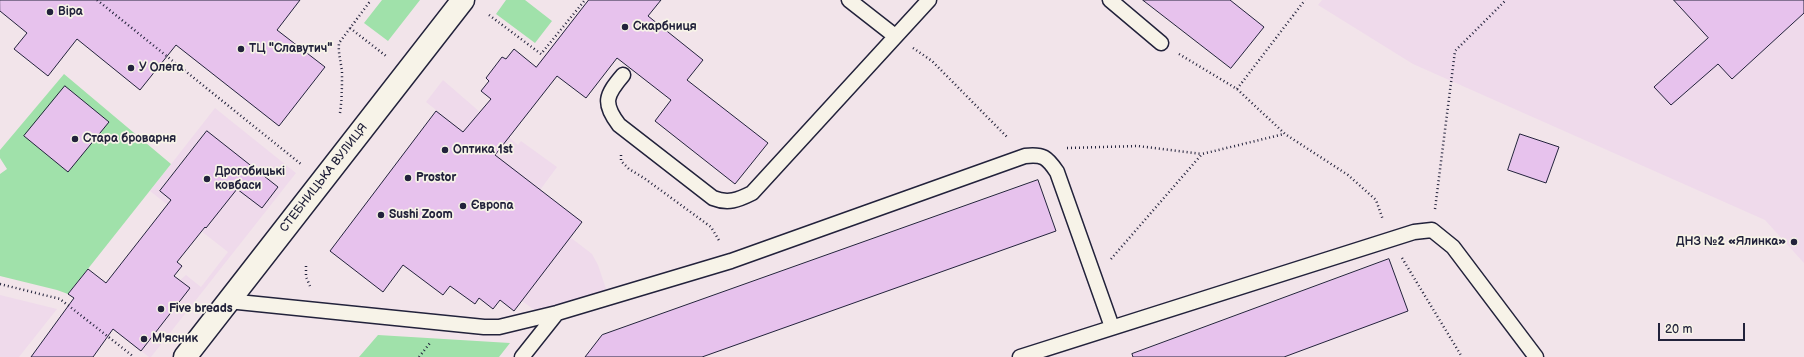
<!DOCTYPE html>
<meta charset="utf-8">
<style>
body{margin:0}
#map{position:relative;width:1804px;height:357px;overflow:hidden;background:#f2e4ea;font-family:"Balsamiq Sans",sans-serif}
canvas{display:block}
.scale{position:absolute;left:1658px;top:323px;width:87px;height:18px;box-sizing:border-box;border:2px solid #22223b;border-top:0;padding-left:5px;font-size:12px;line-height:14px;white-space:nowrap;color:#22223b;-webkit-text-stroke:3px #f7f3e8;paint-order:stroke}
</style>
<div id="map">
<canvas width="1804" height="357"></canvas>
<div class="scale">20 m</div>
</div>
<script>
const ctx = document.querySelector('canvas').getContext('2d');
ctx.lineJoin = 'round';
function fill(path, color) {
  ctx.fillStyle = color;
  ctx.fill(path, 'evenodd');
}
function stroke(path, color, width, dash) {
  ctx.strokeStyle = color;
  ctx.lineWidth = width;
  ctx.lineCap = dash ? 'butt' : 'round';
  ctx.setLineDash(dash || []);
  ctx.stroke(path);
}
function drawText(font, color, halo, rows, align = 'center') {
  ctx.font = font + ' "Balsamiq Sans",sans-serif';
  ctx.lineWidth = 3.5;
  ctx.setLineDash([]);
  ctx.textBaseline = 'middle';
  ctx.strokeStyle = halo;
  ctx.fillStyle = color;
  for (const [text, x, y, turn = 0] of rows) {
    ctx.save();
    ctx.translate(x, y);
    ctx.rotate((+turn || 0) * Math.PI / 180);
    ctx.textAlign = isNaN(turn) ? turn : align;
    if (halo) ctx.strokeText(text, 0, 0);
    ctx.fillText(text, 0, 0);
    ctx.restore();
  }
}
fill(new Path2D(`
 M 1322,0 L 1804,0 L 1804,263 L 1765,220 L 1413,64 L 1318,5 Z
 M 443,80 L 518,145 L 521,141 L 557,167 L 540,190 L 582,221 L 570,237 L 592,254 L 598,265 L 606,289 L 601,293 L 539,311 L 536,311 L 522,301 L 514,311 L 500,300 L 493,309 L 479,299 L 475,304 L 450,286 L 443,295 L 403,265 L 383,292 L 330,251 L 436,111 L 436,110 L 426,102 Z
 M 215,108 L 296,173 L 151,357 L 149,357 L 68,294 L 88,269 L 144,312 L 186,275 L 201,287 L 228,252 L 150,191 Z
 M 0,295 L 57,309 L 19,357 L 0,357 Z`), '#efdaeb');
fill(new Path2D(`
 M 382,0 L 420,0 L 388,41 L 364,23 Z
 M 506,0 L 525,0 L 552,21 L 535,43 L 496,14 Z
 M 64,74 L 171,164 L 68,294 L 57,290 L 0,276 L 0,174 L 7,169 L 0,158 L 0,150 Z
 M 378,335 L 510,343 L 499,357 L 359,357 Z`), '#a0e1aa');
const building = new Path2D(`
 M 0,0 L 300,0 L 277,30 L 325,67 L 279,126 L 176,45 L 140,90 L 77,39 L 48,76 L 14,49 L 27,33 L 0,11 Z
 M 589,0 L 661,0 L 648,16 L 703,60 L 687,80 L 768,143 L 735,184 L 655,121 L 671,100 L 617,58 L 586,98 L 557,76 L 495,155 L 582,222 L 514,311 L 500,300 L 493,309 L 479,298 L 475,304 L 450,286 L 443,295 L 403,265 L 383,292 L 330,251 L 436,111 L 463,132 L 491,99 L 481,91 L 489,81 L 486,78 L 502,57 L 506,59 L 514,49 L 536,67 Z
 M 1143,0 L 1230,0 L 1264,27 L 1231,68 Z
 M 1674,0 L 1804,0 L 1804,13 L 1732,79 L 1718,64 L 1671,105 L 1654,87 L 1708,38 Z
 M 65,86 L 109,122 L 68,172 L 24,136 Z
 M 207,131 L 278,187 L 262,208 L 237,189 L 206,228 L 205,227 L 177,262 L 182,266 L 174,276 L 190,288 L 141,351 L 113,329 L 93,357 L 31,357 L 74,298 L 68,294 L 88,269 L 106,283 L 171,200 L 160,191 Z
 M 1520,134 L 1559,147 L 1546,183 L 1508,170 Z
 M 1038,180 L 1056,231 L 702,357 L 585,357 L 602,335 Z
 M 1389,259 L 1408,311 L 1284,357 L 1133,357 L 1132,354 Z`);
fill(building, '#e7c2ed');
stroke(building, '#22223b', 1);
const lane = new Path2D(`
 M 849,0 L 895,36
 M 1110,0 L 1161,43
 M 623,75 C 606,95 602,103 619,125 L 713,198 C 728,204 738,200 752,193 L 929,0
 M 228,301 L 484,327 L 499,327 L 557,313 L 731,261 L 1025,156 C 1043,154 1047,157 1057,172 L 1112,327
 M 522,357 L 557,313
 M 1020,357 L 1414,232 L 1432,230 L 1453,247 L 1536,357`);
const secondary = new Path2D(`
 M 185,357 L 463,0`);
stroke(lane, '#22223b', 17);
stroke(secondary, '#22223b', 25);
stroke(new Path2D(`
 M 97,0 L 302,165
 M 489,15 L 541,54 L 585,0
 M 350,28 L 386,56
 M 913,48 L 932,61 L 1008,138
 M 1179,54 L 1237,89 L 1285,134 L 1348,175 L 1376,200 L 1383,220
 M 1237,89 L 1305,0
 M 340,113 C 342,99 342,86 342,72 C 341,62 338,53 339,43 L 371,0
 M 1067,148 L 1138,146 L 1202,154
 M 621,155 L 621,161 L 629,169 L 644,178 L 711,227 L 720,242
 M 1435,209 L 1455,51 L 1506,0
 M 1402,258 L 1462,357
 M 1111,259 L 1202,154 L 1284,134
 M 306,266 L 306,277 L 310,286
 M 0,284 L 60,299 L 134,357
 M 419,357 L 430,343`), '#22223b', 2.5, [1, 3]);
stroke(lane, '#f7f3e8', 14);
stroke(secondary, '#f7f3e8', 22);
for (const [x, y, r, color] of [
 [50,12,4,"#22223b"],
 [625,27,4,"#22223b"],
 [241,49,4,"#22223b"],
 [131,68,4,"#22223b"],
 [75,139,4,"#22223b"],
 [445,150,4,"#22223b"],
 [408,178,4,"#22223b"],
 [207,179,4,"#22223b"],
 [463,206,4,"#22223b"],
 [381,215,4,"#22223b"],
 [1794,242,4,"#22223b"],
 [161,309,4,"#22223b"],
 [144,339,4,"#22223b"]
]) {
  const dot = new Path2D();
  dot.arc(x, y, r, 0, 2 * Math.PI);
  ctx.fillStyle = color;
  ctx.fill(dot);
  stroke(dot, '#f7f3e8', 1.5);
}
drawText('bold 12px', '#22223b', '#f7f3e8', [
 ["Віра",58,12],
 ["Скарбниця",633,27],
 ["ТЦ \"Славутич\"",249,49],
 ["У Олега",139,68],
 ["Стара броварня",83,139],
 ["Оптика 1st",453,150],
 ["Дрогобицькі",215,172],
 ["ковбаси",215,186],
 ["Prostor",416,178],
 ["Європа",471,206],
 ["Sushi Zoom",389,215],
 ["ДНЗ №2 «Ялинка»",1786,242,"right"],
 ["Five breads",169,309],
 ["М'ясник",152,339]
], 'left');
drawText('12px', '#22223b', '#f7f3e8', [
 ["СТЕБНИЦЬКА ВУЛИЦЯ",324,178,-52]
]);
</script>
